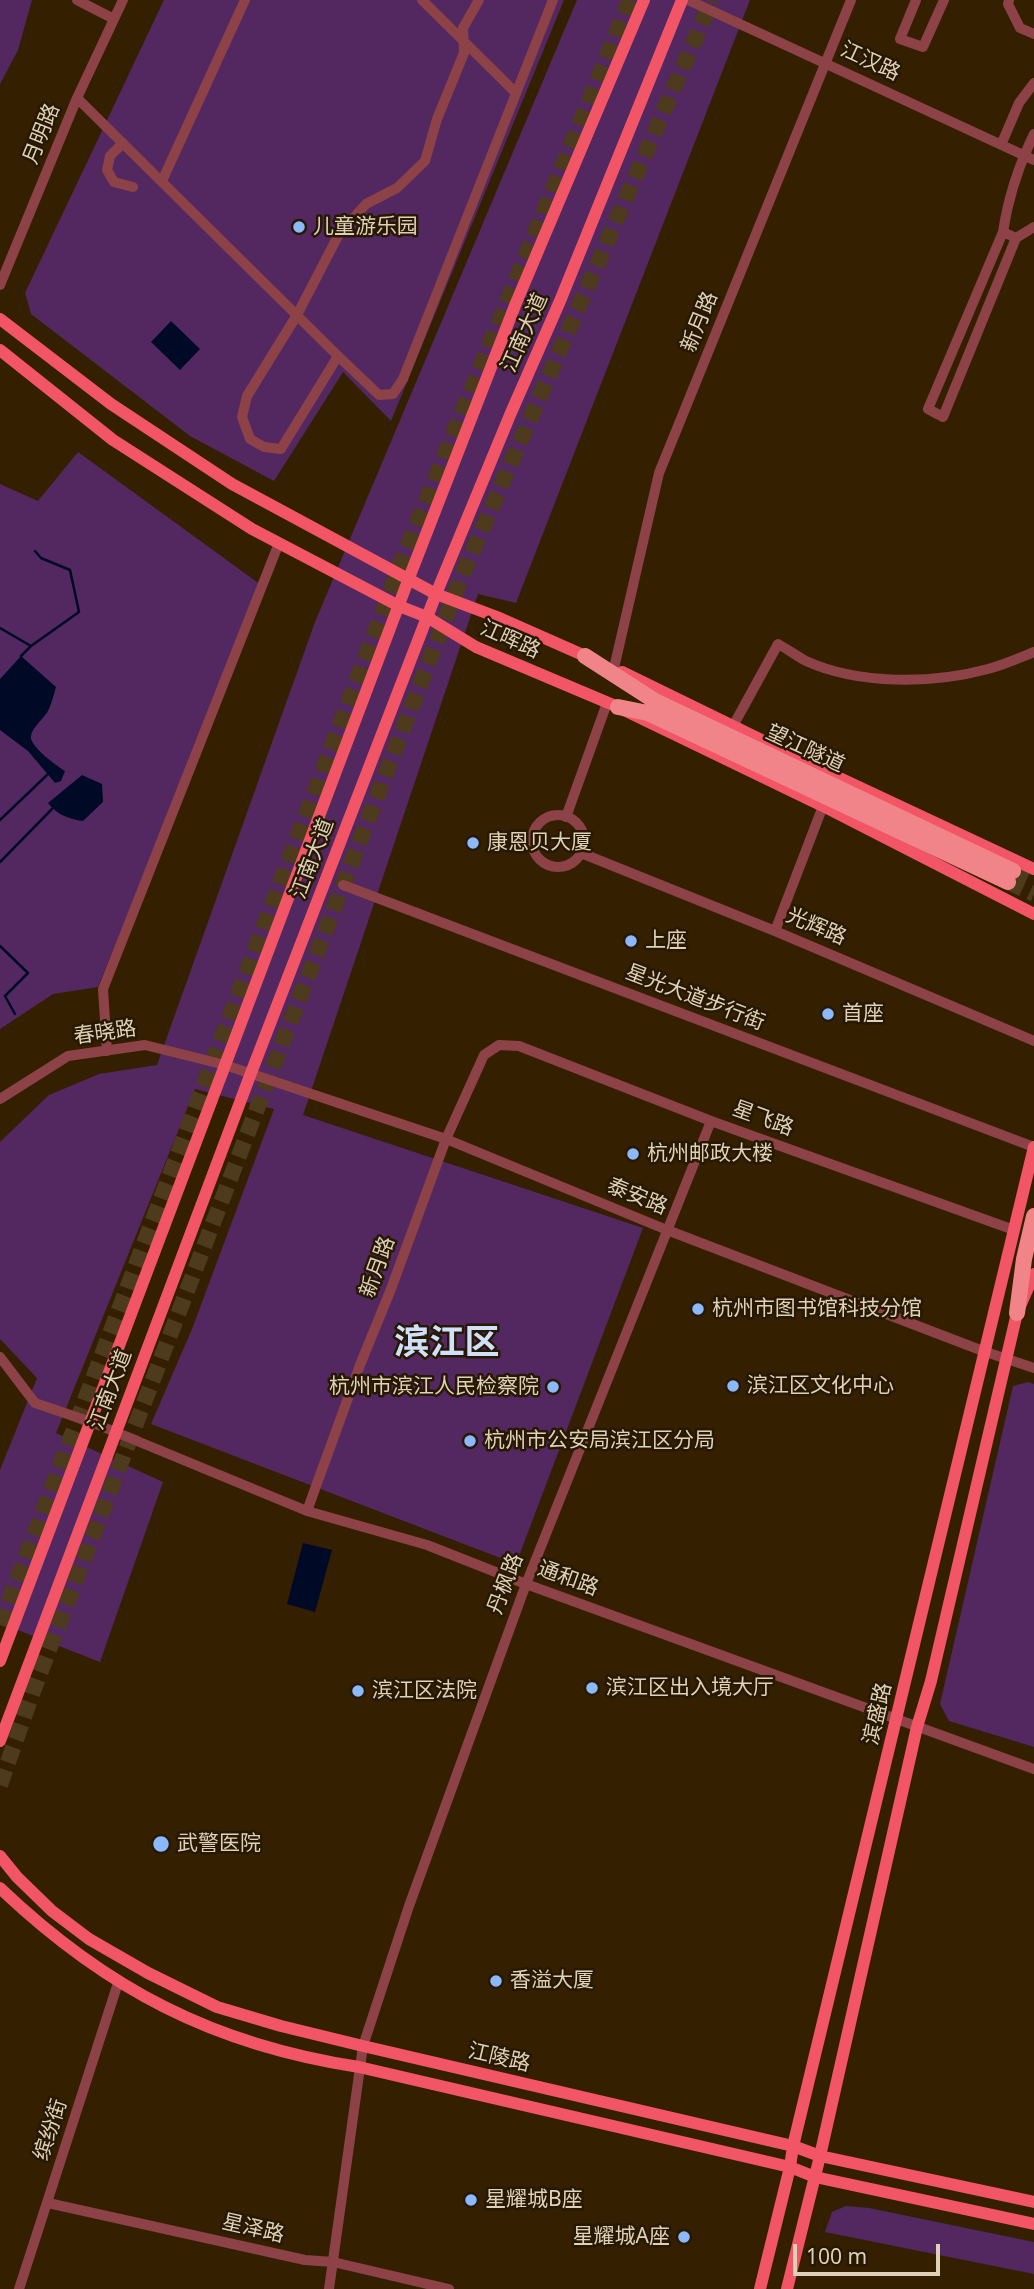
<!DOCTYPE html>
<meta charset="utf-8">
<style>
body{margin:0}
#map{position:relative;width:1034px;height:2289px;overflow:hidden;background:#342000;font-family:"Noto Sans",sans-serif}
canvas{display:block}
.scale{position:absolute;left:793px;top:2244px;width:147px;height:32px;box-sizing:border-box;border:4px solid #dfd0b8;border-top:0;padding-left:9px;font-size:21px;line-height:24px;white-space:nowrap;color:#dfd0b8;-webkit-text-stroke:5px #261802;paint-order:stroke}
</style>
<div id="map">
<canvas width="1034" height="2289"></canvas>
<div class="scale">100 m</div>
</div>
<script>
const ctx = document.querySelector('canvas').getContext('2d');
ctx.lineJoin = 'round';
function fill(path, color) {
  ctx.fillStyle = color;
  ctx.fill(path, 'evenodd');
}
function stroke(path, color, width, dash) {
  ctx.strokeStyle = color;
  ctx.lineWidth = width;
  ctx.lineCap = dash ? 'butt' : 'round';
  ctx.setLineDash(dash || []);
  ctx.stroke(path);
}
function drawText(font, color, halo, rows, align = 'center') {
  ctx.font = font + ' "Noto Sans","Noto Sans SC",sans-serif';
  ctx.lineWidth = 5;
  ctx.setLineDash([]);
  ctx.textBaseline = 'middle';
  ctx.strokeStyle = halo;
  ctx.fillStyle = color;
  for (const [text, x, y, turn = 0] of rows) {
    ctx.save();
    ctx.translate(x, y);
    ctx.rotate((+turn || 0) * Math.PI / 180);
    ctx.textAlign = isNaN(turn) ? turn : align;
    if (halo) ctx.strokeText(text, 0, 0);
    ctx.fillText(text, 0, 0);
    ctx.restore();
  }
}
fill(new Path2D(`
 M 0,0 L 32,0 L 18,50 L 0,84 Z
 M 164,0 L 564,0 L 391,421 L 343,372 L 274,481 L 190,436 L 31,314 L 25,293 Z
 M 577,0 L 750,0 L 516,603 L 478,594 L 303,1115 L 643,1228 L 516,1564 L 151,1424 L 192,1329 L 274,1109 L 195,1089 L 56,1433 L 163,1482 L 100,1662 L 0,1623 L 0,1470 L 37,1378 L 0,1339 L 0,1142 L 49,1095 L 99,1074 L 157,1065 L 315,622 Z
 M 78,452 L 261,585 L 98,987 L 53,994 L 0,1029 L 0,484 L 38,501 Z
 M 1028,1382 L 1034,1384 L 1034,1747 L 949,1721 L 940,1704 L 1013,1386 Z
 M 846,2206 L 869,2208 L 1034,2242 L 1034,2274 L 825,2232 L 832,2212 Z`), '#532860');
fill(new Path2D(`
 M 171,321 L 200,349 L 180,370 L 151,342 Z
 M 21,656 L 56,687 C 54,694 52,702 49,709 C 45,718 32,727 31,736 C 29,746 57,766 65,771 L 61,781 L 55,783 L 28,751 L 0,730 L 0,679 Z
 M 82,775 L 102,784 L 103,802 L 83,821 C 69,819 57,815 48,803 Z
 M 303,1543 L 332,1550 L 315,1612 L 287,1604 Z`), '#000a27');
stroke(new Path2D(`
 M 0,628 L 31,646 L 21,656
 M 31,646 L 79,612 L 70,570 L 41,558 L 35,551
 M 0,820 L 47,775
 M 0,862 L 52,809
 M 0,946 L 28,973 L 5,996 L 15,1014`), '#000a27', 2.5);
stroke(new Path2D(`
 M 1013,871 L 1034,881
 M 1008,882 L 1034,894
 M 0,1625 L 404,555 L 630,0
 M 0,1785 L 32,1694 L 461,578 L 712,0`), '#4e3a1c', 16, [16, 8]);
stroke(new Path2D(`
 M 77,0 L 114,19
 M 422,0 L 516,93
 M 479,0 L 463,28 L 464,53 L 437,119 L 425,161 L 397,188 L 366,204 L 339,234 L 297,315 L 247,396 L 242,417 L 250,439 L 264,447 L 281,449 L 338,356 L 379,395 L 393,394 L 403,379 L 553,0
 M 688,0 L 1034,160
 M 916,0 L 900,39 L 923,47 L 944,0
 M 1009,0 L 1008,4 L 1020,28 L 1034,34
 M 77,98 L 338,356
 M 1034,134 C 1019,165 1008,198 1003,232 L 1016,238 L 1034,227
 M 123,143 L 110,156 L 107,170 L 114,182 L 133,187
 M 1001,145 L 1019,103 L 1034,83
 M 162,181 L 245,0
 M 1003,232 L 928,409 L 943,417 L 1016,238
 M 0,285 L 77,98 L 123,0
 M 614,668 L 659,473 L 851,0
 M 733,726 L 778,644 C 787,649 797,656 806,661 C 859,685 932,684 988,669 C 1004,665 1019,658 1034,652
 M532 841a26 26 0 1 1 52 0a26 26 0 1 1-52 0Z
 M 566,817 L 607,703
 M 581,853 L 775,931 L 1034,1041
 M 343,885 L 1034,1147
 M 775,931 L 823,806
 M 107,1051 L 103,989 L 279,543
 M 0,1099 L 68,1056 L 145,1045 L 225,1065 L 446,1139 L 667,1230 L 983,1351 L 1034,1368
 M 0,1357 L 35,1403 L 91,1422 L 307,1511 L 427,1545 L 526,1584 L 1034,1769
 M 307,1511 L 360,1365 L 391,1289 L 446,1139 L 484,1055 L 499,1045 L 519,1046 L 711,1121 L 1014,1230
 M 48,2203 L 305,2260 L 333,2262 L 449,2289
 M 19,2289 L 118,1983
 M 329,2289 L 363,2046 L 409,1906 L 526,1584 L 711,1121`), '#8c4246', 10);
stroke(new Path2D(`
 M 0,319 L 111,404 L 232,484 L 436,594 L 497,617 L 592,659
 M 0,350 L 113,440 L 252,529 L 399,606 L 427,617 L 476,647 L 618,707 L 823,806 L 1034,914
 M 622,672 L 835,776 L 1034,869
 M 0,1661 L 409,578 L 516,303 L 644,0
 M 0,1741 L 251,1073 L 436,594 L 510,415 L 560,301 L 682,0
 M 0,1856 L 17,1877 L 52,1911 L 89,1939 L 148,1973 L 217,2007 L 281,2026 L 363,2046 L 793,2146 L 820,2156 L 1034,2202
 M 0,1888 C 106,1989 214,2045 359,2067 L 790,2167 L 815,2177 L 1034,2224
 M 760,2289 L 790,2167 L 793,2146 C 874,1813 953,1480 1034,1147
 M 787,2289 L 820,2156 L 917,1727 L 931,1681 L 1017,1313 L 1034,1274`), '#f15566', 12);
stroke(new Path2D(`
 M 585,656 L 655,701 L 1013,871
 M 618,707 L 648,713 L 1008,882
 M 1017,1313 L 1024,1259 L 1034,1216`), '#f18489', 16);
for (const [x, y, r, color] of [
 [299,227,7,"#8cb9fc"],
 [473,843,7,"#8cb9fc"],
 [631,941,7,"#8cb9fc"],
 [828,1014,7,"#8cb9fc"],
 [633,1154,7,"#8cb9fc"],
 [698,1309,7,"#8cb9fc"],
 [733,1386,7,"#8cb9fc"],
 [553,1387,7,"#8cb9fc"],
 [470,1441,7,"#8cb9fc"],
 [592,1688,7,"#8cb9fc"],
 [358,1691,7,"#8cb9fc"],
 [161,1844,9,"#8cb9fc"],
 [496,1981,7,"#8cb9fc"],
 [471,2200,7,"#8cb9fc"],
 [684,2237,7,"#8cb9fc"]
]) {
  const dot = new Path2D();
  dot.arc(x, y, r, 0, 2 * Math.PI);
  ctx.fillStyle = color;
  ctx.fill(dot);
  stroke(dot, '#261802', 2.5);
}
drawText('21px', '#dfd0b8', '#261802', [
 ["江汉路",870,62,25],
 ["月明路",42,134,-68],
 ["新月路",700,322,-68],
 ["江南大道",525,333,-66],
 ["江晖路",510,640,24],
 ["望江隧道",805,749,25],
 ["江南大道",313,859,-69],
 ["光辉路",816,927,23],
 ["星光大道步行街",695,998,21],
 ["春晓路",105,1033,-8],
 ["星飞路",763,1119,20],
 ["泰安路",637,1197,22],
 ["新月路",378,1267,-70],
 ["江南大道",111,1390,-69],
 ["通和路",568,1579,20],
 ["丹枫路",506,1584,-69],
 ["滨盛路",878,1714,-77],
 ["江陵路",499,2058,13],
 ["缤纷街",51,2130,-72],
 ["星泽路",253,2229,13]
]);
drawText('21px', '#dfd0b8', '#261802', [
 ["儿童游乐园",313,227],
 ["康恩贝大厦",487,843],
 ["上座",645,941],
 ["首座",842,1014],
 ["杭州邮政大楼",647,1154],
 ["杭州市图书馆科技分馆",712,1309],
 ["滨江区文化中心",747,1386],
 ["杭州市滨江人民检察院",539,1387,"right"],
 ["杭州市公安局滨江区分局",484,1441],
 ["滨江区出入境大厅",606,1688],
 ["滨江区法院",372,1691],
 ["武警医院",177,1844],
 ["香溢大厦",510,1981],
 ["星耀城B座",485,2200],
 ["星耀城A座",670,2237,"right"]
], 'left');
drawText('bold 35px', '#cfe0fa', '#261802', [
 ["滨江区",447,1344]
]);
</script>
